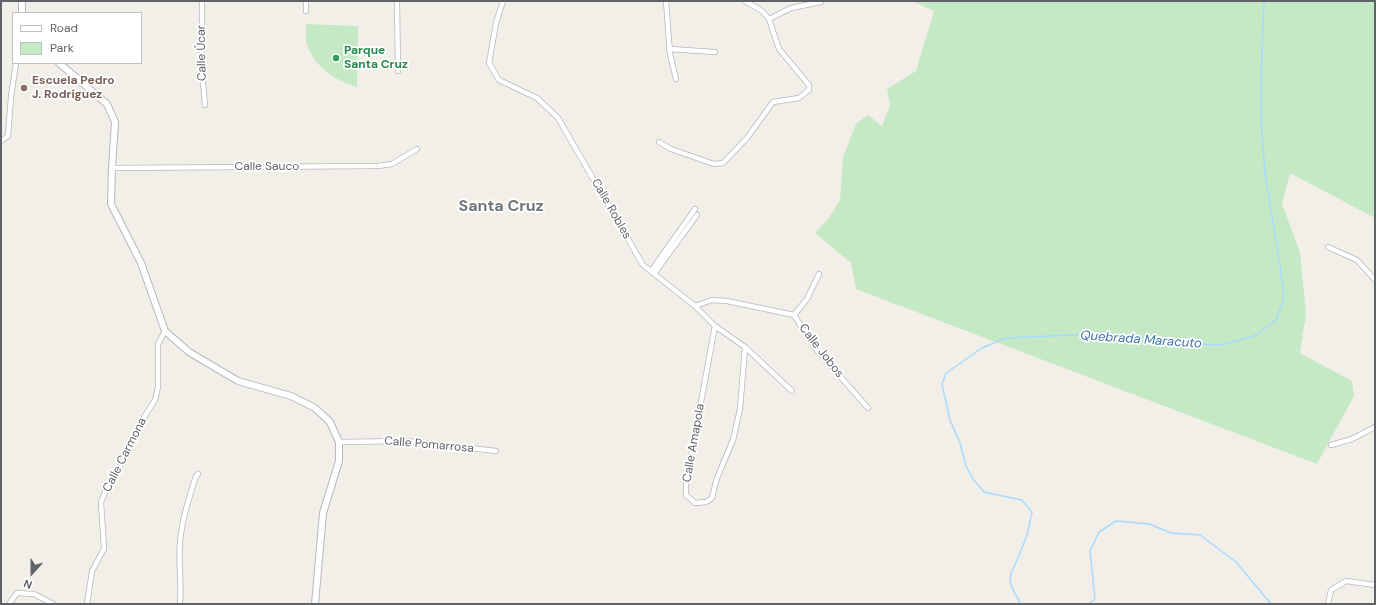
<!DOCTYPE html>
<meta charset="utf-8">
<style>
body{margin:0}
#map{position:relative;width:1376px;height:605px;overflow:hidden;background:#f1efe8;font-family:"DM Sans",sans-serif}
canvas{display:block}
.frame{position:absolute;inset:0;border:2px solid #5f6368;pointer-events:none}
.legend{position:absolute;left:12px;top:12px;width:130px;height:52px;box-sizing:border-box;background:#fff;border:1px solid #bfc1c3;margin:0;padding:5px 7px;list-style:none;font-size:12px;color:#5f6368}
.legend li{display:flex;align-items:center;gap:8px;height:20px}
.legend b{width:20px;border:1px solid #bfc1c3}
.north{position:absolute;left:12px;top:553px;width:40px;height:40px;-webkit-text-stroke:3px #fff;paint-order:stroke;rotate:201deg;font-size:11px;font-weight:700;line-height:16px;text-align:center;color:#5f6368}
.north::after{content:'';display:block;margin:auto;width:14px;height:18px;background:#5f6368;clip-path:polygon(50% 0,100% 100%,50% 72%,0 100%)}
</style>
<div id="map">
<canvas width="1376" height="605"></canvas>
<div class="frame"></div>
<ul class="legend">
<li><b style="height:5px;background:#fff"></b>Road</li>
<li><b style="height:11px;background:#c5e8c5"></b>Park</li>
</ul>
<div class="north">N</div>
</div>
<script>
const ctx = document.querySelector('canvas').getContext('2d');
ctx.lineJoin = 'round';
function fill(path, color) {
  ctx.fillStyle = color;
  ctx.fill(path, 'evenodd');
}
function stroke(path, color, width, dash) {
  ctx.strokeStyle = color;
  ctx.lineWidth = width;
  ctx.lineCap = dash ? 'butt' : 'round';
  ctx.setLineDash(dash || []);
  ctx.stroke(path);
}
function drawText(font, color, halo, rows, align = 'center') {
  ctx.font = font + ' "DM Sans",sans-serif';
  ctx.lineWidth = 3.5;
  ctx.setLineDash([]);
  ctx.textBaseline = 'middle';
  ctx.strokeStyle = halo;
  ctx.fillStyle = color;
  for (const [text, x, y, turn = 0] of rows) {
    ctx.save();
    ctx.translate(x, y);
    ctx.rotate((+turn || 0) * Math.PI / 180);
    ctx.textAlign = isNaN(turn) ? turn : align;
    if (halo) ctx.strokeText(text, 0, 0);
    ctx.fillText(text, 0, 0);
    ctx.restore();
  }
}
fill(new Path2D(`
 M 912,1 L 1375,1 L 1375,218 L 1290,173 L 1282,204 L 1300,252 L 1306,314 L 1300,353 L 1352,381 L 1354,396 L 1317,464 L 856,289 L 851,263 L 815,233 L 829,218 L 840,200 L 843,157 L 856,124 L 868,115 L 882,126 L 890,105 L 887,89 L 916,71 L 934,11 Z
 M 306,24 L 357,26 L 358,27 L 357,87 C 334,80 312,66 306,40 C 305,35 306,29 306,24 Z`), '#c5e8c5');
stroke(new Path2D(`
 M 1021,604 L 1015,594 L 1010,582 L 1011,573 L 1018,558 L 1027,535 L 1032,512 L 1022,500 L 984,492 L 973,479 L 966,466 L 960,443 L 950,420 L 942,384 L 946,373 L 982,348 L 1006,338 L 1071,335 L 1147,338 L 1184,344 L 1221,345 L 1254,336 L 1276,320 L 1284,298 L 1281,272 L 1265,173 L 1261,119 L 1261,80 L 1264,1
 M 1089,604 L 1095,599 L 1090,551 L 1099,532 L 1116,521 L 1149,524 L 1171,533 L 1200,535 L 1236,562 L 1271,604`), '#aadaff', 1.5);
const minor = new Path2D(`
 M 202,1 L 202,71 L 205,105
 M 306,1 L 306,11
 M 397,1 L 398,71
 M 503,1 L 496,23 L 489,63 L 499,80 L 537,98 L 558,118 L 643,265 L 695,306 L 715,326 L 745,347 L 792,391
 M 666,1 L 670,54 L 676,79
 M 769,19 L 791,8 L 821,2
 M 669,49 L 715,52
 M 1,141 L 8,136 L 11,97 L 16,63
 M 659,142 L 671,149 L 714,164 L 723,163 L 747,138 L 773,102 L 799,98 L 809,90 L 809,85 L 779,49 L 769,19 L 762,11 L 745,1
 M 112,168 L 378,166 L 392,164 L 417,149
 M 1328,247 L 1357,260 L 1375,280
 M 651,271 L 695,209
 M 654,274 L 697,215
 M 695,306 L 712,300 L 727,301 L 794,315 L 816,349 L 868,408
 M 794,315 L 807,299 L 819,274
 M 715,326 L 686,483 L 686,495 L 695,503 L 706,502 L 712,498 L 717,478 L 733,440 L 740,409 L 745,347
 M 339,442 L 407,441 L 496,451
 M 1331,445 L 1352,439 L 1375,427
 M 9,604 L 17,593 L 34,594 L 53,604
 M 87,604 L 92,571 L 104,549 L 101,502 L 109,483 L 128,453 L 136,430 L 155,400 L 158,387 L 158,344 L 165,331
 M 180,604 C 182,583 178,563 180,542 C 182,519 189,498 196,476 L 198,474
 M 1328,604 L 1331,590 L 1346,581 L 1375,585`);
const tertiary = new Path2D(`
 M 22,1 L 22,13
 M 59,63 L 107,104 L 115,122 L 112,168 L 111,204 L 141,263 L 165,331 L 189,352 L 238,381 L 291,396 L 315,408 L 330,422 L 339,442 L 339,461 L 323,513 L 315,604`);
stroke(minor, '#b5b8bc', 6);
stroke(tertiary, '#b5b8bc', 8);
stroke(minor, '#fff', 4.5);
stroke(tertiary, '#fff', 6);
for (const [x, y, r, color] of [
 [336,58,4,"#2e9e5b"],
 [24,88,4,"#8d6e63"]
]) {
  const dot = new Path2D();
  dot.arc(x, y, r, 0, 2 * Math.PI);
  ctx.fillStyle = color;
  ctx.fill(dot);
  stroke(dot, '#fff', 1.5);
}
drawText('bold 12px', '#27864d', '#fff', [
 ["Parque",344,51],
 ["Santa Cruz",344,65]
], 'left');
drawText('12px', '#5f6368', '#fff', [
 ["Calle Úcar",202,53,-91],
 ["Calle Sauco",267,167],
 ["Calle Robles",611,209,60],
 ["Calle Jobos",821,351,52],
 ["Calle Amapola",694,443,-80],
 ["Calle Pomarrosa",429,445,5],
 ["Calle Carmona",125,455,-63]
]);
drawText('bold 12px', '#785e54', '#fff', [
 ["Escuela Pedro",32,81],
 ["J. Rodríguez",32,95]
], 'left');
drawText('italic 13px', '#4174aa', '#fff', [
 ["Quebrada Maracuto",1141,340,4]
]);
drawText('bold 16px', '#70757a', '#fff', [
 ["Santa Cruz",501,207]
]);
</script>
